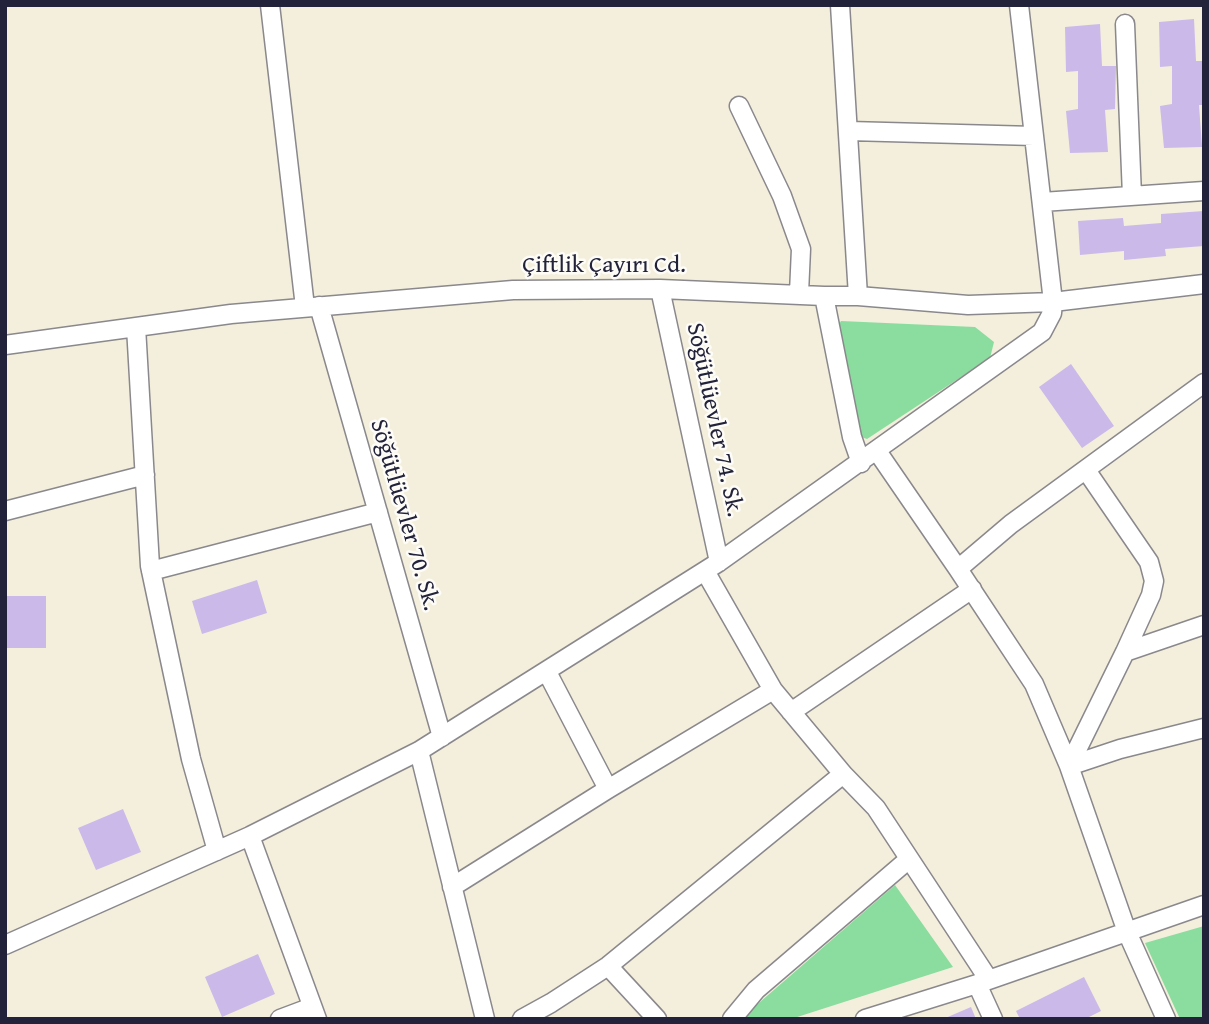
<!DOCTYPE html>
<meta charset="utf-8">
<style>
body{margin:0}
#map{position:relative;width:1209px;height:1024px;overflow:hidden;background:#f3efdc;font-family:"Gentium Book Plus",serif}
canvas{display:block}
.frame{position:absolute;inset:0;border:7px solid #22223b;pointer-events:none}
</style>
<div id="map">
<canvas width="1209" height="1024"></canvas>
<div class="frame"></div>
</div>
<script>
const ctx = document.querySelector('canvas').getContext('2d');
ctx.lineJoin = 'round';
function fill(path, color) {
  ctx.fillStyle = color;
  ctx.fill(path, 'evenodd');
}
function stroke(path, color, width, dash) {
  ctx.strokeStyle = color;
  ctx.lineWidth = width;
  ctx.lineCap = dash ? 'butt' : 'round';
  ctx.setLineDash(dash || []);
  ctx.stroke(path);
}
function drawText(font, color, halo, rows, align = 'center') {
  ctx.font = font + ' "Gentium Book Plus",serif';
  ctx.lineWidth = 5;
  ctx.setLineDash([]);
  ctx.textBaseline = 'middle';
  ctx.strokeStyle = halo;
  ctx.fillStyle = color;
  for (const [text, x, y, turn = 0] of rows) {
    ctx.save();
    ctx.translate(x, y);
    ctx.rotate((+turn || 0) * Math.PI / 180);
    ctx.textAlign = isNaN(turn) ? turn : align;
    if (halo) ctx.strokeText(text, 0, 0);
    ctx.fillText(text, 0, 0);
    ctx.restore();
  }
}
fill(new Path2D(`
 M 841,321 L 975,327 L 994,342 L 990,358 L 867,439 L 856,435 L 834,332 Z
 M 895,885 L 953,967 L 791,1019 L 750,1019 L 745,1015 Z
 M 1204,926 L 1204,1019 L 1180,1019 L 1145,943 Z`), '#8add9e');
fill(new Path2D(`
 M 1194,19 L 1196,61 L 1204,61 L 1204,105 L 1199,105 L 1202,147 L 1164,148 L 1160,106 L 1172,104 L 1172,66 L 1160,67 L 1159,22 Z
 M 1100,24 L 1102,66 L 1116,66 L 1115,109 L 1105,110 L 1108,152 L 1070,153 L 1066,111 L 1078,109 L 1078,71 L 1066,72 L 1065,27 Z
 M 1204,211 L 1204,246 L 1165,249 L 1166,256 L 1124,260 L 1124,251 L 1080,255 L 1078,221 L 1123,218 L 1124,226 L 1161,223 L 1161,214 Z
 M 1071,364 L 1114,426 L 1082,448 L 1039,387 Z
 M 257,580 L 267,613 L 202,634 L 192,601 Z
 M 6,596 L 46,596 L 46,648 L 6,648 Z
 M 123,809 L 141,852 L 96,870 L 78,828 Z
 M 258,954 L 275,994 L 222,1017 L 205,977 Z
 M 1084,977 L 1101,1011 L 1085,1019 L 1020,1019 L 1016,1011 Z
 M 971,1007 L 976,1019 L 943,1019 Z`), '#cbb9e9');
const minor = new Path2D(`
 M 270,5 L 305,307
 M 840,5 L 858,296
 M 1125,24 L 1132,196
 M 739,106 L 782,196 L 801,249 L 799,293
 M 849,131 L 1034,136
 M 1042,202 L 1204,191
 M 660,289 L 719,562
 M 824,296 L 852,437 L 861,463
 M 319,306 L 442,737
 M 136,327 L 150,566 L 191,759 L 217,851
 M 5,345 L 231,314 L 513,290 L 660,289 L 824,296 L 858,296 L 968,305 L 1053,302 L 1204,284
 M 877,451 L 958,569 L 1034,684 L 1069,766 L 1127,932 L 1166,1019
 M 5,511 L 145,475
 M 958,569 L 1011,524 L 1204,383
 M 151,571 L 378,512
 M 705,571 L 773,690 L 843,774 L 876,808 L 989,980
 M 1125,652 L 1204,625
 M 547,672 L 608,789
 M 791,712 L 972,589
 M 419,751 L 485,1019
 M 1069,766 L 1125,652 L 1151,595 L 1154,581 L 1149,562 L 1086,470
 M 1069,766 L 1120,749 L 1204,728
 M 250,836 L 317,1019
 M 452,887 L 608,789 L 773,690
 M 5,945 L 250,836 L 419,751 L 719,562 L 1042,332 L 1052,313 L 1053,302 L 1019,5
 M 608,966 L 657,1019
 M 977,984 L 993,1019
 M 280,1019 L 312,1007
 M 522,1019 L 551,1003 L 608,966 L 843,774
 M 732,1019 L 756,990 L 909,859
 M 865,1019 L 977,984 L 1204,905`);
stroke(minor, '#8a888c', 21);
stroke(minor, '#fff', 18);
drawText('24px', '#22223b', '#fdfcf7', [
 ["Çiftlik Çayırı Cd.",604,266],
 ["Söğütlüevler 74. Sk.",714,420,78],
 ["Söğütlüevler 70. Sk.",404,515,74]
]);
</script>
